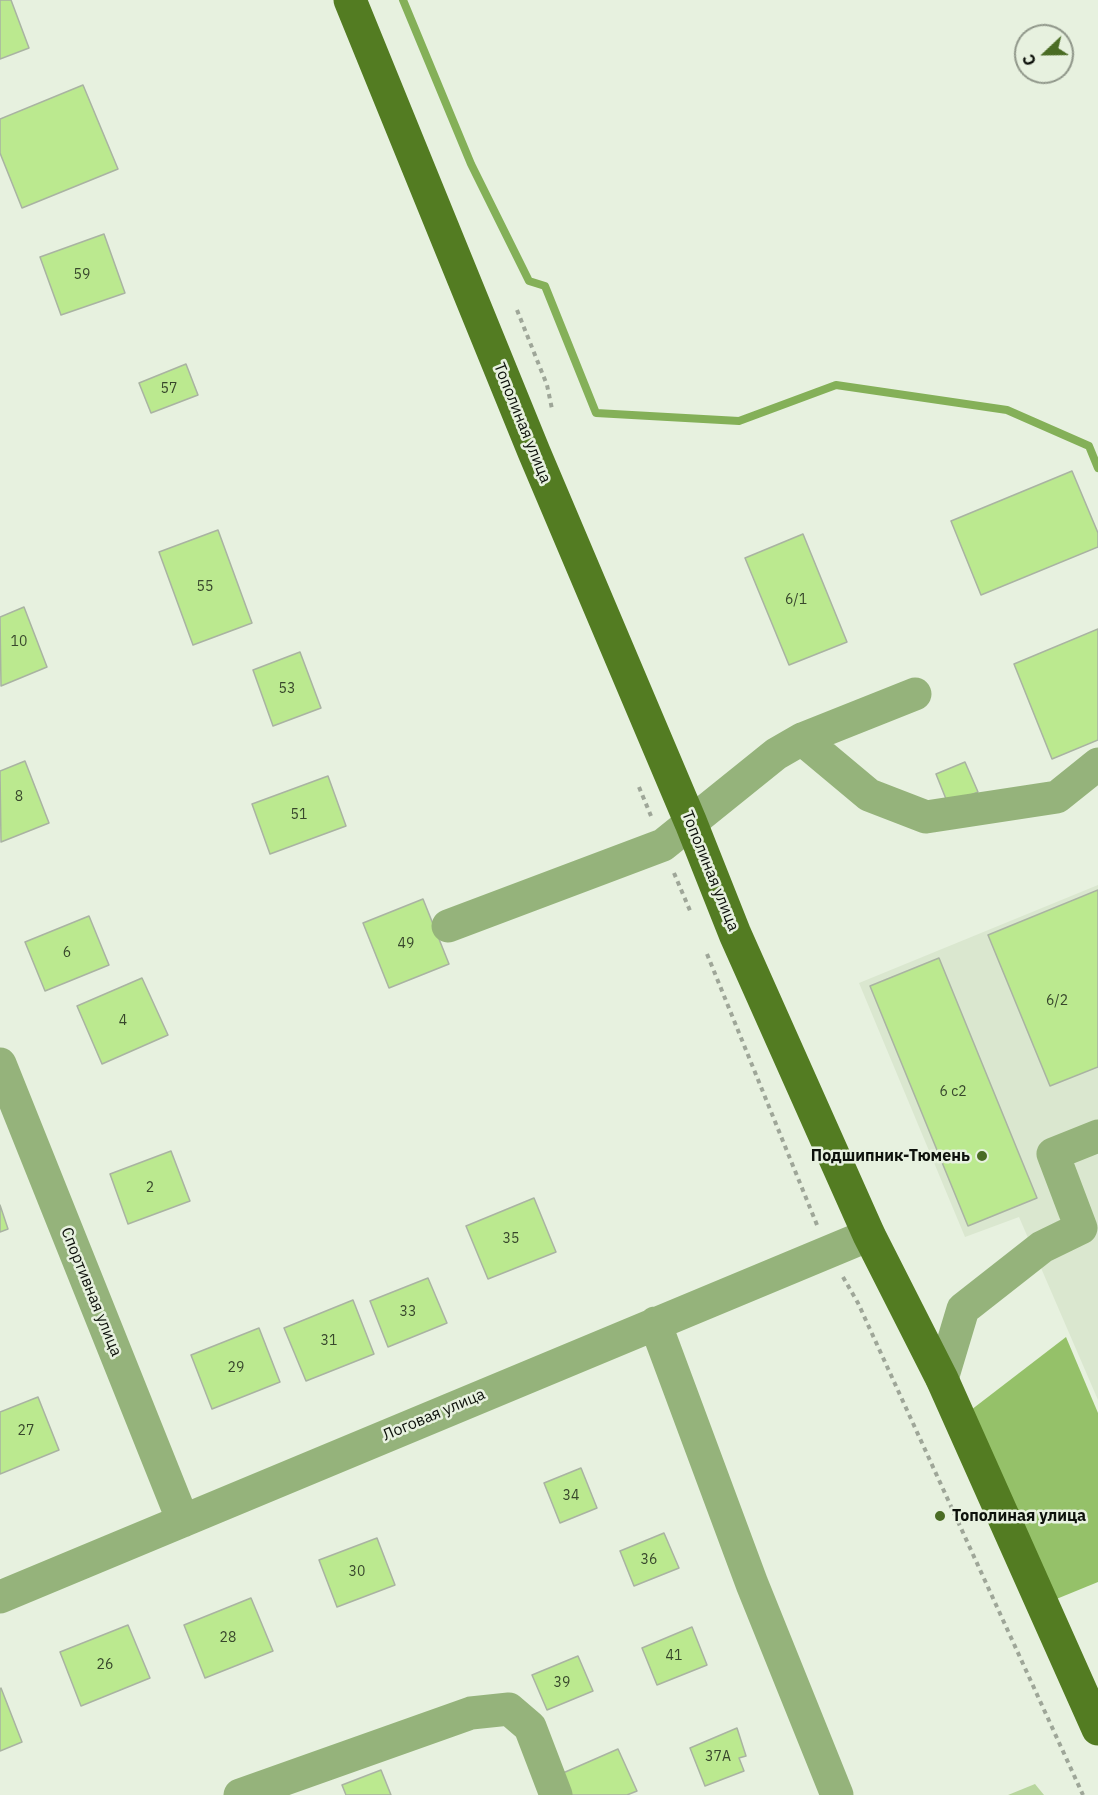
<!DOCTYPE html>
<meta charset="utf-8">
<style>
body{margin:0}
#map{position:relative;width:1098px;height:1795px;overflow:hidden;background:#e7f1df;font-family:"IBM Plex Sans",sans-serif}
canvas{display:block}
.north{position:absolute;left:1014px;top:24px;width:60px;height:60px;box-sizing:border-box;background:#e7f1df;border:2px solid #90978a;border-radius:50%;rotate:248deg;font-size:16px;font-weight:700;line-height:24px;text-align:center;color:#0d110b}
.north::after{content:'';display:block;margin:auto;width:21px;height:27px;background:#4a6c24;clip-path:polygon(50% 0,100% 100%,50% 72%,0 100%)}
</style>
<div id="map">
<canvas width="1098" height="1795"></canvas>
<div class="north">С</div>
</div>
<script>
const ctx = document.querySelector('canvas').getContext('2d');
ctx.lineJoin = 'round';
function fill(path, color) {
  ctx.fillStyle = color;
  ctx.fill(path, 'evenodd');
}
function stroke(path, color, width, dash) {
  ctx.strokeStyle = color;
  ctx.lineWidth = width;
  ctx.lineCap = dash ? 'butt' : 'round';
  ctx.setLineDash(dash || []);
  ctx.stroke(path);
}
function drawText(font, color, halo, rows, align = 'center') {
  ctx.font = font + ' "IBM Plex Sans",sans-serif';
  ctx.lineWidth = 5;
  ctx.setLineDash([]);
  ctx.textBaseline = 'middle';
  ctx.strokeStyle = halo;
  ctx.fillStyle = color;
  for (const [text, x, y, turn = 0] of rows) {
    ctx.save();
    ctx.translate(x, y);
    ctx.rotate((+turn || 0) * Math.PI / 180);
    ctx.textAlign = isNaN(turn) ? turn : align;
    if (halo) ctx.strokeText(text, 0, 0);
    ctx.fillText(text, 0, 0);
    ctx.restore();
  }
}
fill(new Path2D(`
 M 1098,885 L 1098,1400 L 1019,1217 L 965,1237 L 859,983 Z`), '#dae7cf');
fill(new Path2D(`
 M 1035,1784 L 1044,1795 L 1008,1795 Z`), '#b8d69e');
fill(new Path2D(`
 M 1066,1337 L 1098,1413 L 1098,1582 L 1054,1600 L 971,1410 Z`), '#95c169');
stroke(new Path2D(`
 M 403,0 L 471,164 L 529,281 L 545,286 L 596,413 L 739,421 L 836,385 L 1007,410 L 1089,446 L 1098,468`), '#84b058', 8);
const building = new Path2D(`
 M 0,0 L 11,0 L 29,48 L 0,59 Z
 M 83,85 L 118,169 L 22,208 L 0,153 L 0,119 Z
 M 104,234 L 125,293 L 61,315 L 40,257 Z
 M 186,364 L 198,395 L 151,413 L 139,383 Z
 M 1072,471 L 1098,533 L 1098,547 L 981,595 L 951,521 Z
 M 218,530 L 252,623 L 193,645 L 159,552 Z
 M 803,534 L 847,642 L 789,665 L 745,558 Z
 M 24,607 L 47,667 L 1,686 L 0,617 Z
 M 1098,629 L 1098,740 L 1052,759 L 1014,664 Z
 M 300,652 L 321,708 L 273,726 L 253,670 Z
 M 25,761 L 49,823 L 1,842 L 0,771 Z
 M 965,762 L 978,792 L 948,804 L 936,774 Z
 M 328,776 L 346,826 L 270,854 L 252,804 Z
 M 1098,890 L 1098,1067 L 1050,1086 L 988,935 Z
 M 423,899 L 449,964 L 389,988 L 363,923 Z
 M 89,916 L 109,965 L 45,991 L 25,942 Z
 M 939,958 L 1037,1198 L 968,1226 L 870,986 Z
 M 142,978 L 168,1035 L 102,1064 L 77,1006 Z
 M 171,1151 L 190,1201 L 128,1224 L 110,1174 Z
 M 534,1198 L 556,1252 L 488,1279 L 466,1226 Z
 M 0,1205 L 8,1229 L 0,1232 Z
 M 428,1278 L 447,1323 L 388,1347 L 370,1301 Z
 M 353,1300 L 374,1354 L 306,1381 L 284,1328 Z
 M 259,1328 L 280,1382 L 212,1409 L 191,1355 Z
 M 38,1397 L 59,1450 L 0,1474 L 0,1412 Z
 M 581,1468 L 597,1508 L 560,1523 L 544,1483 Z
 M 664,1533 L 679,1568 L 634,1586 L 620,1551 Z
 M 377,1538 L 395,1585 L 337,1607 L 319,1560 Z
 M 251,1598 L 273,1651 L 205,1678 L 184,1625 Z
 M 128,1625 L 150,1678 L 81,1706 L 60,1652 Z
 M 692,1627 L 707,1665 L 657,1685 L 642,1648 Z
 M 578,1656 L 593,1691 L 547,1710 L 532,1675 Z
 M 1,1688 L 22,1742 L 0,1751 L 0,1689 Z
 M 737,1728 L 746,1756 L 739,1758 L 744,1771 L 705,1786 L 690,1748 Z
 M 618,1749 L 637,1791 L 627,1795 L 572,1795 L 563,1773 Z
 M 381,1770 L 391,1795 L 346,1795 L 342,1785 Z`);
fill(building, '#bbe98f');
stroke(building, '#a9b3a2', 1.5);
stroke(new Path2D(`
 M 517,310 L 547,385 L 552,409
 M 639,787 L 651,816
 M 674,873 L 691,913
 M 707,954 L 817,1225
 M 843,1277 L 858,1303 L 1083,1795`), '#9ea698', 4, [4.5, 4.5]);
stroke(new Path2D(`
 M 802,739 L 869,795 L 926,817 L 1057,797 L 1098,764
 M 448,926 L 663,845 L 776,754 L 802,739 L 915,694
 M 0,1064 L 183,1521
 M 655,1323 L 752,1584 L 837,1795
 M 942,1379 L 963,1309 L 1042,1247 L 1081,1228 L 1053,1154 L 1098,1136
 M 0,1597 L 869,1235
 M 240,1795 L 471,1713 L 509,1709 L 530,1727 L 556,1795`), '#95b37b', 33);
stroke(new Path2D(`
 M 350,0 L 534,452 L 691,823 L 735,934 L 869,1235 L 942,1379 L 1098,1729`), '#537c22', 33);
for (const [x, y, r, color] of [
 [982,1156,6,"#4a6c24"],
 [940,1516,6,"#4a6c24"]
]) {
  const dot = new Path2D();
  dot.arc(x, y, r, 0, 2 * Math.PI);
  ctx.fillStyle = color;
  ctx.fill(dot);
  stroke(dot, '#e7f1df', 2);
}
drawText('14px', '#38472c', null, [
 ["59",82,275],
 ["57",169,389],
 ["55",205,587],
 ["6/1",796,600],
 ["10",19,642],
 ["53",287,689],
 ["8",19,797],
 ["51",299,815],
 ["49",406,944],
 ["6",67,953],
 ["6/2",1057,1001],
 ["4",123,1021],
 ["6 с2",953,1092],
 ["2",150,1188],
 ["35",511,1239],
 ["33",408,1312],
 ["31",329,1341],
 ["29",236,1368],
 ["27",26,1431],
 ["34",571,1496],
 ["36",649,1560],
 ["30",357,1572],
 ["28",228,1638],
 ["41",674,1656],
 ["26",105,1665],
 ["39",562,1683],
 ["37А",718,1757]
]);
drawText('16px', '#0d110b', '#e7f1df', [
 ["Тополиная улица",522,423,68],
 ["Тополиная улица",710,871,68],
 ["Спортивная улица",91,1292,68],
 ["Логовая улица",434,1415,-23]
]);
drawText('bold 16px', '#0d110b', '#e7f1df', [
 ["Подшипник-Тюмень",970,1156],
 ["Тополиная улица",952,1516,"left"]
], 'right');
</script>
